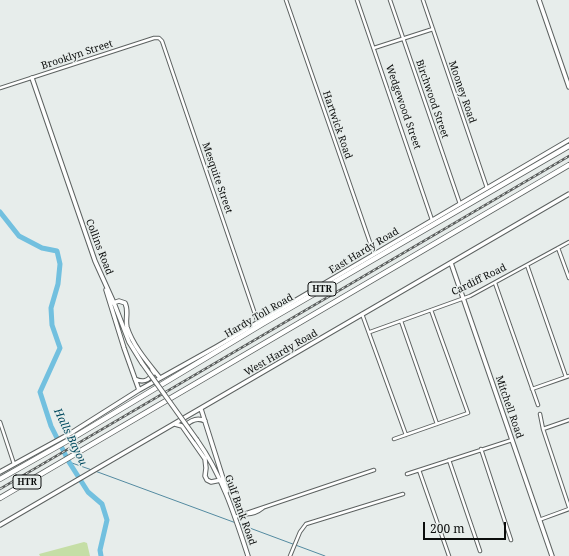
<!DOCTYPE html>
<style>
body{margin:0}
#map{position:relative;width:569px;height:556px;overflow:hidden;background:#e7edeb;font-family:"Noto Serif",serif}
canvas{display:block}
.scale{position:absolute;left:423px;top:522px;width:83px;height:18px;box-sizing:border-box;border:2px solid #0b0d0c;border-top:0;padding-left:5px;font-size:12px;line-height:14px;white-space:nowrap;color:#0b0d0c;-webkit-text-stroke:3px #e7edeb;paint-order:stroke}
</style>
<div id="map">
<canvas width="569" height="556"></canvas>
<div class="scale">200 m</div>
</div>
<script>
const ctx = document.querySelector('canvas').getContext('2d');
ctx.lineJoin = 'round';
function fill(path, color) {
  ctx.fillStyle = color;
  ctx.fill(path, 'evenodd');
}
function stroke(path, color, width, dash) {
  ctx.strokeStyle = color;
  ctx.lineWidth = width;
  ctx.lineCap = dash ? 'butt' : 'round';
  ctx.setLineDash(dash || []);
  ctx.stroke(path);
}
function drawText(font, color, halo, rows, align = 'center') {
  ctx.font = font + ' "Noto Serif",serif';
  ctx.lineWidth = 3;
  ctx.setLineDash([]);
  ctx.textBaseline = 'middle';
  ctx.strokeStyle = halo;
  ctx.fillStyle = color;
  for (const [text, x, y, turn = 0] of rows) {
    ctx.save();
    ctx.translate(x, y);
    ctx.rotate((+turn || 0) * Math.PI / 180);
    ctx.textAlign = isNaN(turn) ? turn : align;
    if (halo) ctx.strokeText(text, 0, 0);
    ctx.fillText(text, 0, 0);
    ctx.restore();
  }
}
fill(new Path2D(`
 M 84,542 L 87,543 L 90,556 L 40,556 L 39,554 Z`), '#c5dea6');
stroke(new Path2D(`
 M 69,462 L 92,470
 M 95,471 L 236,523
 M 239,524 L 325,556`), '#538aa0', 1);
stroke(new Path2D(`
 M 0,212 L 19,236 L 42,248 L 57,251 L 60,264 L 58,284 L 51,308 L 52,325 L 60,348 L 40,392 L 51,426 L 69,462 L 88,492 L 102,504 L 107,520 L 100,550 L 101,556`), '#72c0df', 5);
const street = new Path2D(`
 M 286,0 L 374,254
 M 357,0 L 432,220
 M 390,0 L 460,204
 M 423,0 L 487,188
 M 374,48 L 433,29
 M 0,88 L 154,38 L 159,38 L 162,41 L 258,323
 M 558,248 L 569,278
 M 527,265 L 566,377
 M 495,283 L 538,405
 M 362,314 L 406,435
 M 401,321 L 437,424
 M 370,332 L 470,296 L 569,242
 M 532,389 L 569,376
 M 540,414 L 543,429 L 569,507
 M 0,422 L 14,464
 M 543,429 L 569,420
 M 394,439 L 468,413 L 431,310
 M 481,449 L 511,540
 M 449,460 L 480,551
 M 419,470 L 449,556
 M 407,474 L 512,440
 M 244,514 C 252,515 258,512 263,508
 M 235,517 L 374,470
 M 539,520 L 569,509
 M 290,556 L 300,532 L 306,524 L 403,494`);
const secondary = new Path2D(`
 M 539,0 L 569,87
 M 32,78 L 95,261 L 114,303 L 129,342 L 142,363
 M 451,263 L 552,556
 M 106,290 L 124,348 L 139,390
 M 113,303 L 119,301 L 125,303 C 129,311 125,319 127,327 C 133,346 148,363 160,378
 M 135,379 C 143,383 148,381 153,374 L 152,369
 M 201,409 L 227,491
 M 175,424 L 182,426 L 205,459 L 206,468 L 205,476 L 207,480 L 211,482 L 221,480
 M 185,426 C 191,420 197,417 205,421
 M 197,440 C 222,475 235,516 248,556
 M 0,472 L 71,433 L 139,390 L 216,347 L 569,140
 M 0,525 L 569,194`);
const highway = new Path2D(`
 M 0,479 L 76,436 L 264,323 L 569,146
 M 0,498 L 569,165`);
stroke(street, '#5d6261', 4.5);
stroke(secondary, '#5d6261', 5.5);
stroke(highway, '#5d6261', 6);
stroke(street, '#fff', 2.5);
stroke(secondary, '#fff', 3.5);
stroke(highway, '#fff', 4.5);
const rail = new Path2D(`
 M 0,489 L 569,156`);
stroke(rail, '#5a5d5c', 2.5);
stroke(rail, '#e7edeb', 1, [3]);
const secondaryBridge = new Path2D(`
 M 142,363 L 197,440`);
stroke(secondaryBridge, '#5d6261', 5.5, []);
stroke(secondaryBridge, '#fff', 3.5);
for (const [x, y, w] of [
 [322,289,28],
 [27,482,28]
]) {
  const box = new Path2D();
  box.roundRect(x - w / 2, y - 7, w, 14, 3);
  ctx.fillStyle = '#e7edeb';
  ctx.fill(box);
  stroke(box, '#0b0d0c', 1);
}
drawText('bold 9px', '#0b0d0c', null, [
 ["HTR",322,289],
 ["HTR",27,482]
]);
drawText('10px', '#0b0d0c', '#e7edeb', [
 ["Brooklyn Street",77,55,-18],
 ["Mooney Road",462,92,71],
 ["Birchwood Street",432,99,71],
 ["Wedgewood Street",403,107,71],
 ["Hartwick Road",337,125,71],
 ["Mesquite Street",217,178,71],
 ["Collins Road",99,247,69],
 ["East Hardy Road",364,251,-31],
 ["Cardiff Road",479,280,-26],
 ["Hardy Toll Road",259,316,-30],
 ["West Hardy Road",281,353,-30],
 ["Mitchell Road",509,407,71],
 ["Gulf Bank Road",240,510,70]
]);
drawText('italic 11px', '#024a5f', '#e7edeb', [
 ["Halls Bayou",70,437,64]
]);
</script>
